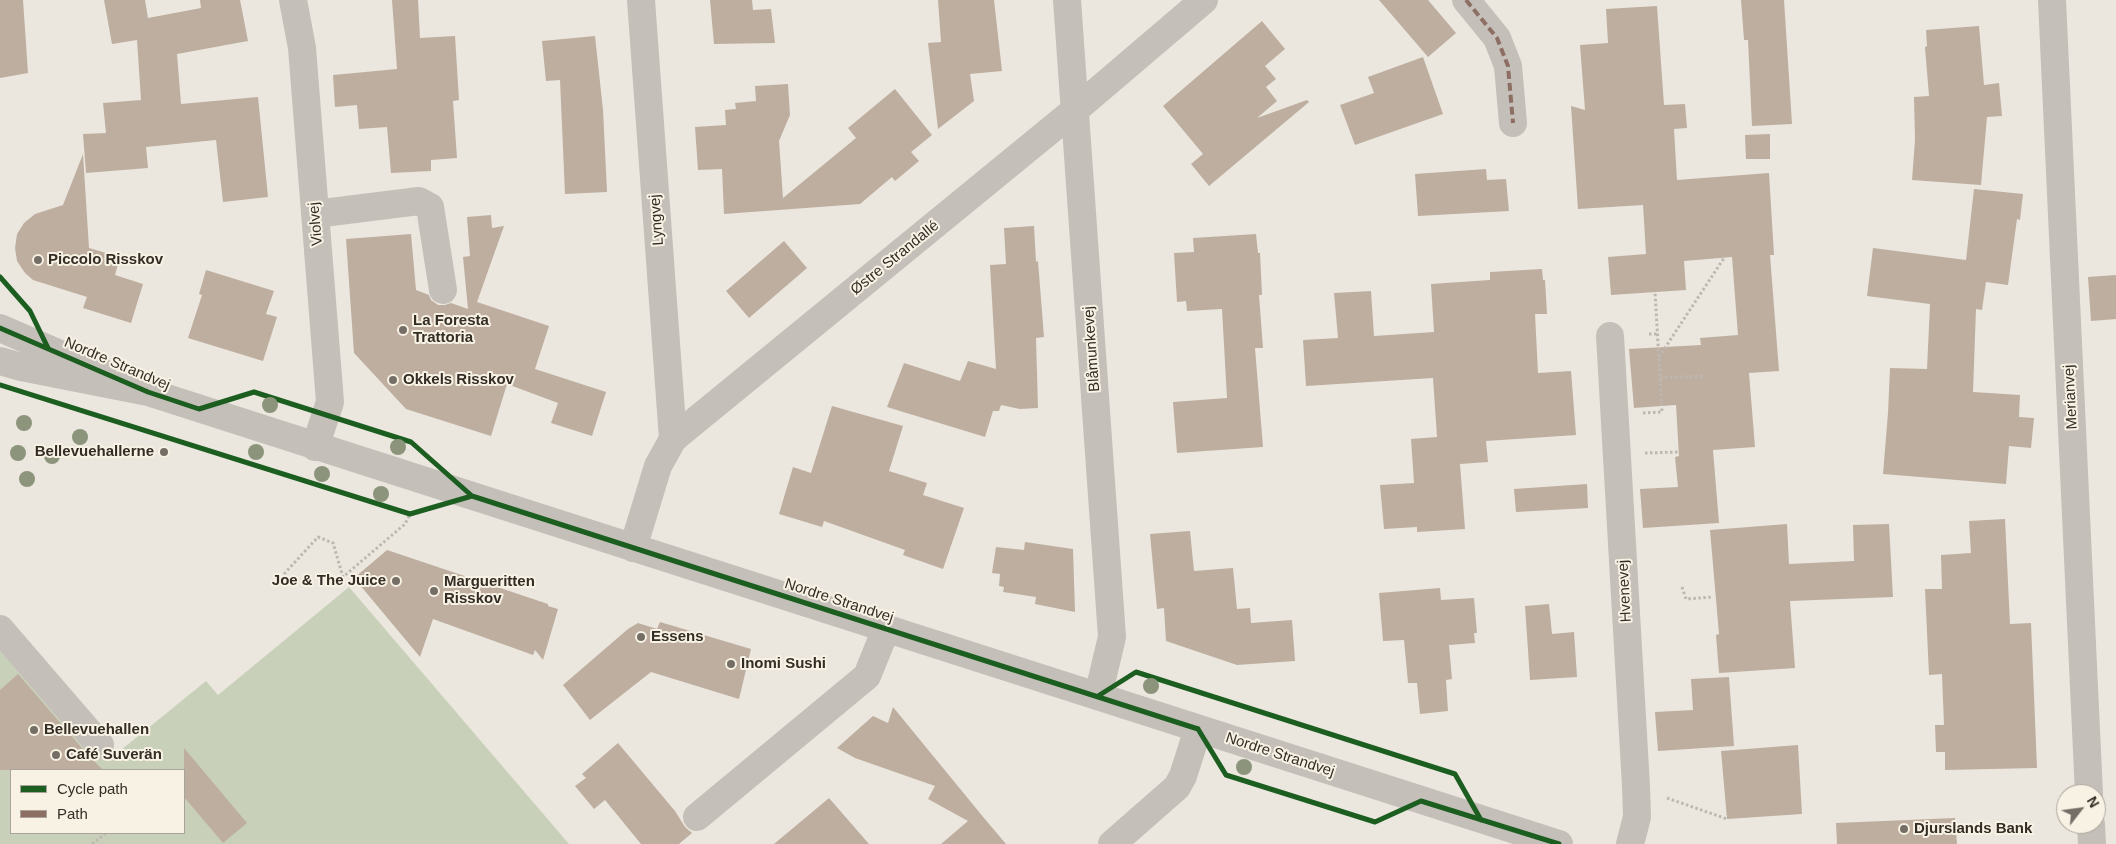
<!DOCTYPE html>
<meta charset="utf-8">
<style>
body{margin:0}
#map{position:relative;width:2116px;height:844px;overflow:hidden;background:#ebe7de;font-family:Helvetica,sans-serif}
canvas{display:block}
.legend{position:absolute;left:10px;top:769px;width:175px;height:65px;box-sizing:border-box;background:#f8f2e5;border:1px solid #aaa399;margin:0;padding:6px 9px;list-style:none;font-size:15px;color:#342d26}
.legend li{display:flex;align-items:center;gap:10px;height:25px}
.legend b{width:25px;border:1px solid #aaa399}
.north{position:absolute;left:2056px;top:784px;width:50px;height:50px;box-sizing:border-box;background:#f8f2e5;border:1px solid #aaa399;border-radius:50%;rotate:60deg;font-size:14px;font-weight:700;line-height:20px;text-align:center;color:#342d26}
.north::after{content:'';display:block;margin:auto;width:18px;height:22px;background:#746e66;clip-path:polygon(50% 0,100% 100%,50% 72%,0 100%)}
</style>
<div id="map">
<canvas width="2116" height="844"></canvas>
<ul class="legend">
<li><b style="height:6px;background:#1b5e20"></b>Cycle path</li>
<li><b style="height:6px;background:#8d6e63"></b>Path</li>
</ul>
<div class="north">N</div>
</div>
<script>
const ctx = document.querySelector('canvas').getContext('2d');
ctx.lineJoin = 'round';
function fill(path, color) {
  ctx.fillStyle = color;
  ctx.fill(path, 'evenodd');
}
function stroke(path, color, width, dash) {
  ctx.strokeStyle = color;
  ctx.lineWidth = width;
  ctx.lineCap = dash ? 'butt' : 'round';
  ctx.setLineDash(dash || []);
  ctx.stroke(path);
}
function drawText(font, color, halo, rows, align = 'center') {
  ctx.font = font + ' Helvetica,sans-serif';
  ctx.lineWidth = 4;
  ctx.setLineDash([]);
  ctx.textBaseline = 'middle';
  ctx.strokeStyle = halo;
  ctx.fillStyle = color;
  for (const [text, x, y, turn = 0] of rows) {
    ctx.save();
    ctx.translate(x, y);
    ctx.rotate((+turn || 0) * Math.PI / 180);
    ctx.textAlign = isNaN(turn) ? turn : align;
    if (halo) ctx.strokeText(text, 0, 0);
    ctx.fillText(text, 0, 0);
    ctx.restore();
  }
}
fill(new Path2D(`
 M 349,587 L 569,844 L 0,844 L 0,636 L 110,759 L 206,681 L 218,695 ZM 11,770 L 184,770 L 184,833 L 11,833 Z`), '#c9d0b9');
fill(new Path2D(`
 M 0,0 L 23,0 L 28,73 L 0,78 Z
 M 104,0 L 145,0 L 148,18 L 201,8 L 200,0 L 240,0 L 248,41 L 177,54 L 181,104 L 258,97 L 268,197 L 223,202 L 216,140 L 146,147 L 148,168 L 86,173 L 83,134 L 106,133 L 103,103 L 141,100 L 137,40 L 112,44 Z
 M 392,0 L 418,0 L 420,38 L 455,36 L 459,100 L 453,101 L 457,158 L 431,160 L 431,171 L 391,173 L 387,127 L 359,129 L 357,105 L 335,107 L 333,75 L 397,69 Z
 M 710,0 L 752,0 L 753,10 L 771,9 L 775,43 L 714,44 Z
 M 938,0 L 994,0 L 1002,71 L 970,74 L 974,101 L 938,129 L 928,43 L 941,42 Z
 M 1379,0 L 1428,0 L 1456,33 L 1428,57 Z
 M 1741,0 L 1784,0 L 1792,124 L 1752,126 L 1748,40 L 1744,40 Z
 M 1657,6 L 1664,105 L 1685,104 L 1687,128 L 1674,129 L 1677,180 L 1769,173 L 1774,255 L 1770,255 L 1779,371 L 1749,373 L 1755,447 L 1713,450 L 1719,523 L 1643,528 L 1640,489 L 1678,487 L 1675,457 L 1679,456 L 1676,405 L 1634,408 L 1629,349 L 1701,345 L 1700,338 L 1738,335 L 1732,257 L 1684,261 L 1686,290 L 1611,295 L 1608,257 L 1646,254 L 1643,205 L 1578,209 L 1571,106 L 1585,110 L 1580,45 L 1608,43 L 1606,9 Z
 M 1262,21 L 1285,49 L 1265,66 L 1276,79 L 1266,87 L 1277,101 L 1257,118 L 1307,100 L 1309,102 L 1209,186 L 1191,164 L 1203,154 L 1163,106 Z
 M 1979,26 L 1984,85 L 1999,83 L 2002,116 L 1987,117 L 1981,185 L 1912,180 L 1915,140 L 1914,97 L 1929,96 L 1925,47 L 1927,46 L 1926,30 Z
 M 595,36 L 603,110 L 607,192 L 565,194 L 560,80 L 546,81 L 542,41 Z
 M 1423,57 L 1443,114 L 1355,145 L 1340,105 L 1374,93 L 1368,77 Z
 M 788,84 L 790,115 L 779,141 L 783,198 L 856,138 L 848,128 L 895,89 L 932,135 L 911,152 L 919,161 L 895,181 L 892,177 L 860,204 L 724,214 L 722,169 L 698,170 L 695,127 L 726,125 L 725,110 L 736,109 L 735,103 L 756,101 L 755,86 Z
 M 1770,134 L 1770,159 L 1746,159 L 1745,135 Z
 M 83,154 L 89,248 L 120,257 L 115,275 L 143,284 L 131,323 L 83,308 L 87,297 L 33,280 L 25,273 L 17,261 L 15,248 L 17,234 L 24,223 L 35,214 L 63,205 Z
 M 1486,169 L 1487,180 L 1506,179 L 1509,211 L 1418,216 L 1415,174 Z
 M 1974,189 L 2023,194 L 2020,220 L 2017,219 L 2008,285 L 1986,282 L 1982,310 L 1976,309 L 1973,392 L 2020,395 L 2019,417 L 2034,418 L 2031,448 L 2009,446 L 2006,484 L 1883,474 L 1888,413 L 1890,368 L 1927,369 L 1930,304 L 1867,296 L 1873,248 L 1966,260 Z
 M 491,215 L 492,228 L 504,226 L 477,302 L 549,326 L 535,369 L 606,392 L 592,436 L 551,423 L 558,403 L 507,384 L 491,436 L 406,409 L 354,353 L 346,239 L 411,234 L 416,290 L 429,295 L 431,300 L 438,305 L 445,305 L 451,303 L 468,309 L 463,257 L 470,256 L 467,217 Z
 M 1034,226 L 1036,262 L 1038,261 L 1044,337 L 1036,338 L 1038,408 L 1020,409 L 1001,405 L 999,411 L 993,411 L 985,437 L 887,407 L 904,363 L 960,381 L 968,361 L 996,369 L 990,265 L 1006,264 L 1004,228 Z
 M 1256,234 L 1258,253 L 1260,253 L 1262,295 L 1259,295 L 1263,348 L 1255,348 L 1263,447 L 1177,453 L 1173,402 L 1227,398 L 1222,309 L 1187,311 L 1186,301 L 1177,302 L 1174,253 L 1194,252 L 1193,238 Z
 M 784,241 L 807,268 L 749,318 L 726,291 Z
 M 1542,269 L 1543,280 L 1545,280 L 1547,314 L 1535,314 L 1538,373 L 1571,371 L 1576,435 L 1486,441 L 1488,462 L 1460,464 L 1465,529 L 1417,532 L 1417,527 L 1384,529 L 1380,485 L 1414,483 L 1411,439 L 1437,437 L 1433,378 L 1306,386 L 1303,340 L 1338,338 L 1334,293 L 1371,291 L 1374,336 L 1434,332 L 1431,284 L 1490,280 L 1490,272 Z
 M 206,270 L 274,291 L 266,314 L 277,317 L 263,361 L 188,338 L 202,295 L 199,294 Z
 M 2116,275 L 2116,319 L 2091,321 L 2088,277 Z
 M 832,406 L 903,426 L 889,471 L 927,483 L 923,495 L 964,508 L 943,569 L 903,555 L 905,550 L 824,521 L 822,527 L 779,514 L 793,467 L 811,473 Z
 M 1587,484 L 1588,508 L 1516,512 L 1514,489 Z
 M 2005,519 L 2010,624 L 2031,623 L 2037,768 L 1945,770 L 1945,752 L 1936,752 L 1935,725 L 1944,725 L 1942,674 L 1929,675 L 1925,589 L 1942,589 L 1941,555 L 1971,553 L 1969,521 Z
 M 1787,524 L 1789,564 L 1854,561 L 1853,525 L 1889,524 L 1893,597 L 1790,601 L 1795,668 L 1719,673 L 1716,635 L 1719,634 L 1710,530 Z
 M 1190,531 L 1194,571 L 1233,568 L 1237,609 L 1250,608 L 1251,623 L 1292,620 L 1295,661 L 1237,665 L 1166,641 L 1164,608 L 1157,609 L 1150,534 Z
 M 1025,542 L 1073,549 L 1075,612 L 1035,604 L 1036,597 L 1003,592 L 1004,587 L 999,586 L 1000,574 L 992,573 L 996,547 L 1024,550 Z
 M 387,550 L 548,604 L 548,606 L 558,609 L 543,660 L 535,650 L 533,655 L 433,619 L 420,657 L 354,578 Z
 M 1440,588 L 1441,600 L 1474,598 L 1477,633 L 1474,633 L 1475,643 L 1449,645 L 1452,679 L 1446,680 L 1448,711 L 1420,714 L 1417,683 L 1408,683 L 1404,640 L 1383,641 L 1379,593 Z
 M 1549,604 L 1552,634 L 1574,632 L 1577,677 L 1530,680 L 1525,606 Z
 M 660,622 L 751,649 L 739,699 L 651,672 L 590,720 L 563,685 L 628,629 L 638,623 L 657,629 Z
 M 18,674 L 88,755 L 103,770 L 0,770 L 0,690 Z
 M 1729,677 L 1734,746 L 1658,751 L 1655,712 L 1693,710 L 1691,679 Z
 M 893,707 L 984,818 L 1006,844 L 941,844 L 968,821 L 928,799 L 935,786 L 855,758 L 837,748 L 873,716 L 888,723 Z
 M 618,743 L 675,811 L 685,827 L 692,833 L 679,844 L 641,844 L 605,800 L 594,809 L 575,786 L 586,778 L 582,774 Z
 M 1798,745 L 1802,814 L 1727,819 L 1721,751 Z
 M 184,748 L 247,823 L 223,843 L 184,797 Z
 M 829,798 L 869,844 L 774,844 Z
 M 1955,818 L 1957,844 L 1837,844 L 1836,823 Z`), '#beaea0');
stroke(new Path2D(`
 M 1649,334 L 1657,334
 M 1659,357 L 1724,258
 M 1660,378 L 1703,376
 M 1643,413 L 1662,412 L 1655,292
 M 1645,453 L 1679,452
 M 284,574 L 318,537 L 333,543 L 343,577 L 405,524 L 410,514
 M 1682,587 L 1686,599 L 1713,597
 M 1667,798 L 1727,819
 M 92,844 L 106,833`), '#bdb7b0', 3, [2.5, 2.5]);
stroke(new Path2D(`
 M 293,0 L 302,48 L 330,402 L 315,447
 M 641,0 L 673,439
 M 1067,0 L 1112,637 L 1098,696
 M 1466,0 L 1497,38 L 1508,66 L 1513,123
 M 2052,0 L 2089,794
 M 315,214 L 419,201 L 430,207 L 443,290
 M 0,328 L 102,372
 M 1610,336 L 1636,786 L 1637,817 L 1630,844
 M 0,361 L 21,367 L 148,392 L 1559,844
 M 633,548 L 658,466 L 673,439 L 1075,110 L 1204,0
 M 0,629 L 100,745
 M 697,817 L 867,676 L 886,629
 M 2091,824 L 2092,844
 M 1112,844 L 1177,787 L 1183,776 L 1198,729`), '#c4bfb8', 28);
stroke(new Path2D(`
 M 1466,0 L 1497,38 L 1508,66 L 1513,123`), '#8d6e63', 4, [8, 4]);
stroke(new Path2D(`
 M 0,277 L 30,311 L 48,348
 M 0,328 L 148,392 L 199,409 L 254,392 L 411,442 L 472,496 L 1198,729
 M 0,385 L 410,514 L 472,496
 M 1098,696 L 1136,672 L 1455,774 L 1481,820
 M 1198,729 L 1226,775 L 1375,822 L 1421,801 L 1559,844`), '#1b5e20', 5);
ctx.fillStyle = '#8c947c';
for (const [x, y] of [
 [270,405],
 [24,423],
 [80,437],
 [398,447],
 [256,452],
 [18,453],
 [52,456],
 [322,474],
 [27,479],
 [381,494],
 [1151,686],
 [1244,767]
]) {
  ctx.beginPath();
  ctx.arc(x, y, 8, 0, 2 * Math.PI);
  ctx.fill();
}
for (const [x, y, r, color] of [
 [38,260,5,"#746e66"],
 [403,330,5,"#746e66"],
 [393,380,5,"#746e66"],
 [164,452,5,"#746e66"],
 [396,581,5,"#746e66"],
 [434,591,5,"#746e66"],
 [641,637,5,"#746e66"],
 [731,664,5,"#746e66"],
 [34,730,5,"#746e66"],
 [56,755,5,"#746e66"],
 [1904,829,5,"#746e66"]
]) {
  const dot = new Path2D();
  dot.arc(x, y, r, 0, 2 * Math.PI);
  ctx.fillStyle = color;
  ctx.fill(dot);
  stroke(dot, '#f8f2e5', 2);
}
drawText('15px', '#342d26', '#f8f2e5', [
 ["Lyngvej",657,220,-94],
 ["Violvej",316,224,-95],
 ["Østre Strandallé",895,258,-39],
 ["Blåmunkevej",1092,349,-94],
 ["Nordre Strandvej",117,364,23],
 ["Merianvej",2071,397,-93],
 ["Hvenevej",1625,591,-93],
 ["Nordre Strandvej",839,601,18],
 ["Nordre Strandvej",1280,755,18]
]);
drawText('bold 15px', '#342d26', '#f8f2e5', [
 ["Piccolo Risskov",48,260],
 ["La Foresta",413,321],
 ["Trattoria",413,338],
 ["Okkels Risskov",403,380],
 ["Bellevuehallerne",154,452,"right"],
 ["Joe & The Juice",386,581,"right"],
 ["Margueritten",444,582],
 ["Risskov",444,599],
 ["Essens",651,637],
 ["Inomi Sushi",741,664],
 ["Bellevuehallen",44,730],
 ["Café Suverän",66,755],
 ["Djurslands Bank",1914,829]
], 'left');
</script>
